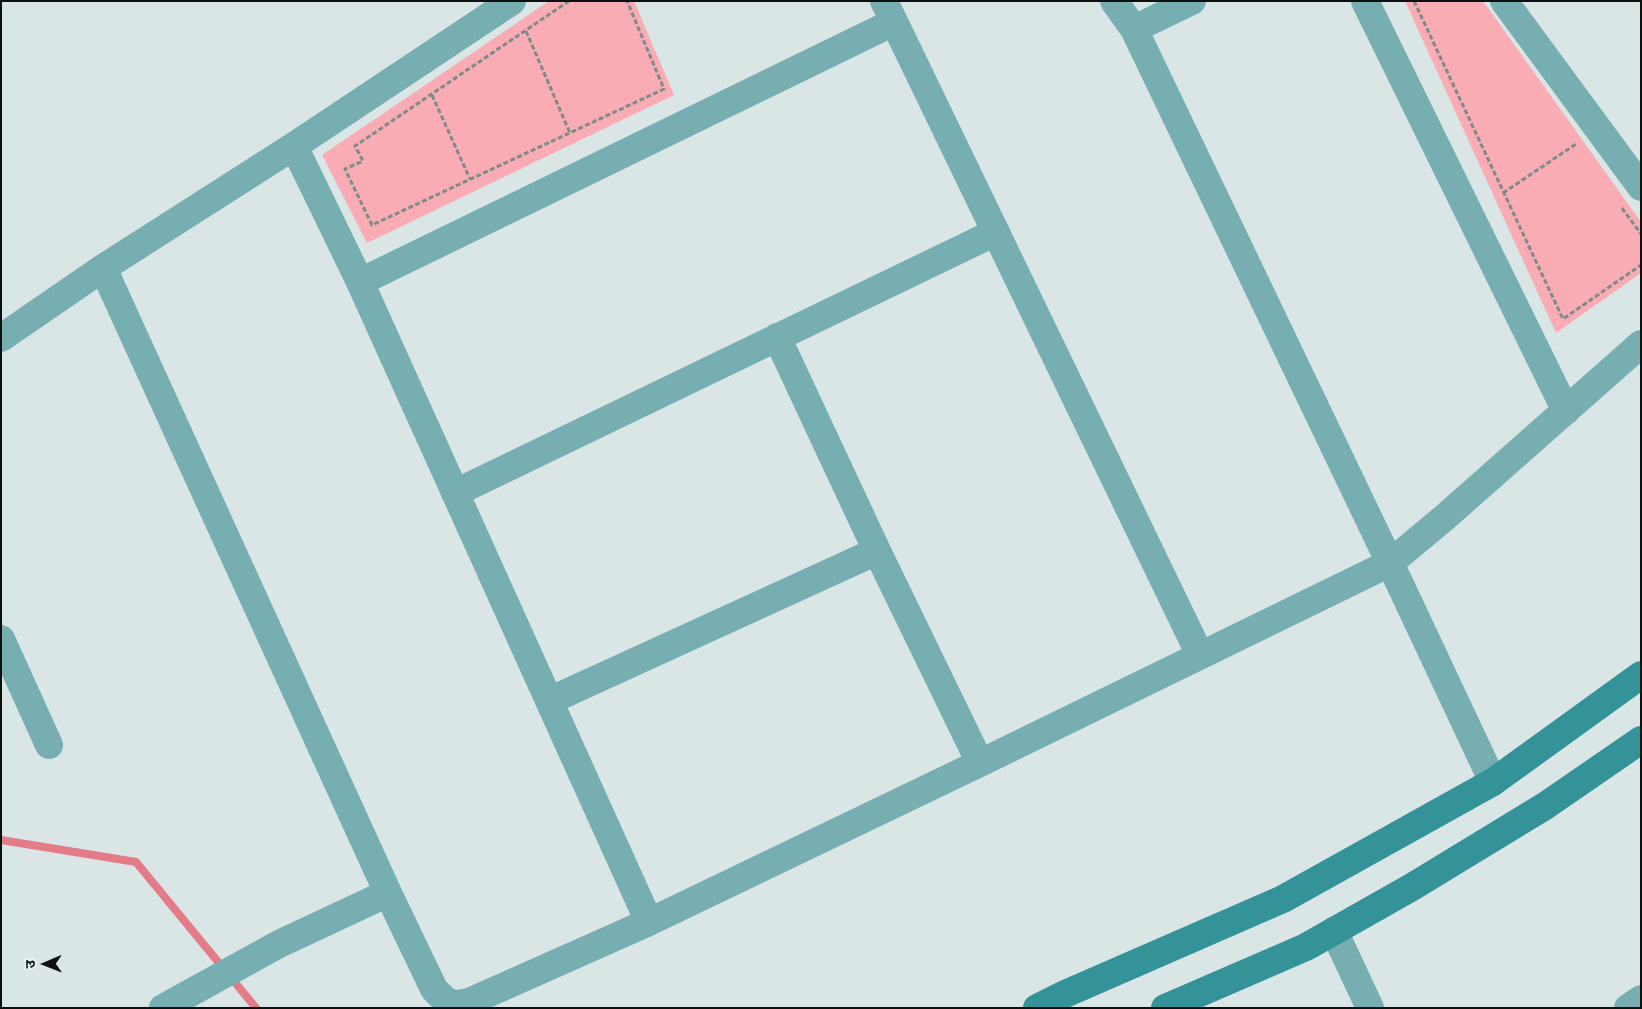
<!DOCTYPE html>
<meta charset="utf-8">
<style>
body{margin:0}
#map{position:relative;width:1642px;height:1009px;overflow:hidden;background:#dae6e6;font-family:Quicksand,"Noto Sans Devanagari",sans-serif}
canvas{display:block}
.frame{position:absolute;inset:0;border:2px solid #0c1011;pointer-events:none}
.north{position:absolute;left:20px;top:939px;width:50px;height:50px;-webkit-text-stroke:4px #e7f3f3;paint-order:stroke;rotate:269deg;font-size:14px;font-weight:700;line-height:20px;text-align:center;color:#0c1011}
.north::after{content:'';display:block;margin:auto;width:18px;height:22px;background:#0c1011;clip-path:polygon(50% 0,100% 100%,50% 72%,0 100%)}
</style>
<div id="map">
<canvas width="1642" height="1009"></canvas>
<div class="frame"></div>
<div class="north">उ</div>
</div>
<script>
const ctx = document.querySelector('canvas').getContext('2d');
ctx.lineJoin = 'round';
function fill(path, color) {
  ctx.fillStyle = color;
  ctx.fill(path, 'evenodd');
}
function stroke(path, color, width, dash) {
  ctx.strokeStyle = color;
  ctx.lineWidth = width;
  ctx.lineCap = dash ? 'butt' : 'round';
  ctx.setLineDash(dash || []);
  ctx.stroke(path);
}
fill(new Path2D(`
 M 549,1 L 634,1 L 674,95 L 367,243 L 322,155 Z
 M 1405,1 L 1483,1 L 1641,222 L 1641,273 L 1556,333 Z`), '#f9acb4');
stroke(new Path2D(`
 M 1,840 L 136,862 L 256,1008`), '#e37b89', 8);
stroke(new Path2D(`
 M 569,1 L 355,146 L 363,161 L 345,169 L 372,225 L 664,89 L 627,1
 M 1414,1 L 1563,319 L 1641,265
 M 526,31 L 570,133
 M 432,95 L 470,179
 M 1503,193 L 1576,144
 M 1622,208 L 1641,234`), '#818a8a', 3, [5, 2.5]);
stroke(new Path2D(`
 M 512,1 L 294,146 L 103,268 L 388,893 L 434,989 C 447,1003 450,1006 469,1002 L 649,922 L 980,763 L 1390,563 L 1444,518 L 1641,344
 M 884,1 L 1200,655
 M 1114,1 L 1134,29 L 1390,563 L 1493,782
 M 1365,1 L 1566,411
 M 1504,1 L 1641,187
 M 1134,29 L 1192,1
 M 294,146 L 360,282 L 649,922
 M 360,282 L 894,22
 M 777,337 L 877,551 L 980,763
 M 1,338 L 103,268
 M 455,493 L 996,232
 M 1,639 L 49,745
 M 549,701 L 877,551
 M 1334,931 L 1370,1008
 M 163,1008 L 279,944 L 388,893
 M 1628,1008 L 1641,999`), '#77aeb1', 28);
stroke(new Path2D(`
 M 1037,1008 L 1065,994 L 1283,899 L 1493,782 L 1641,675
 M 1165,1008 L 1306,947 L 1412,887 L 1545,806 L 1641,740`), '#349398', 28);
</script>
